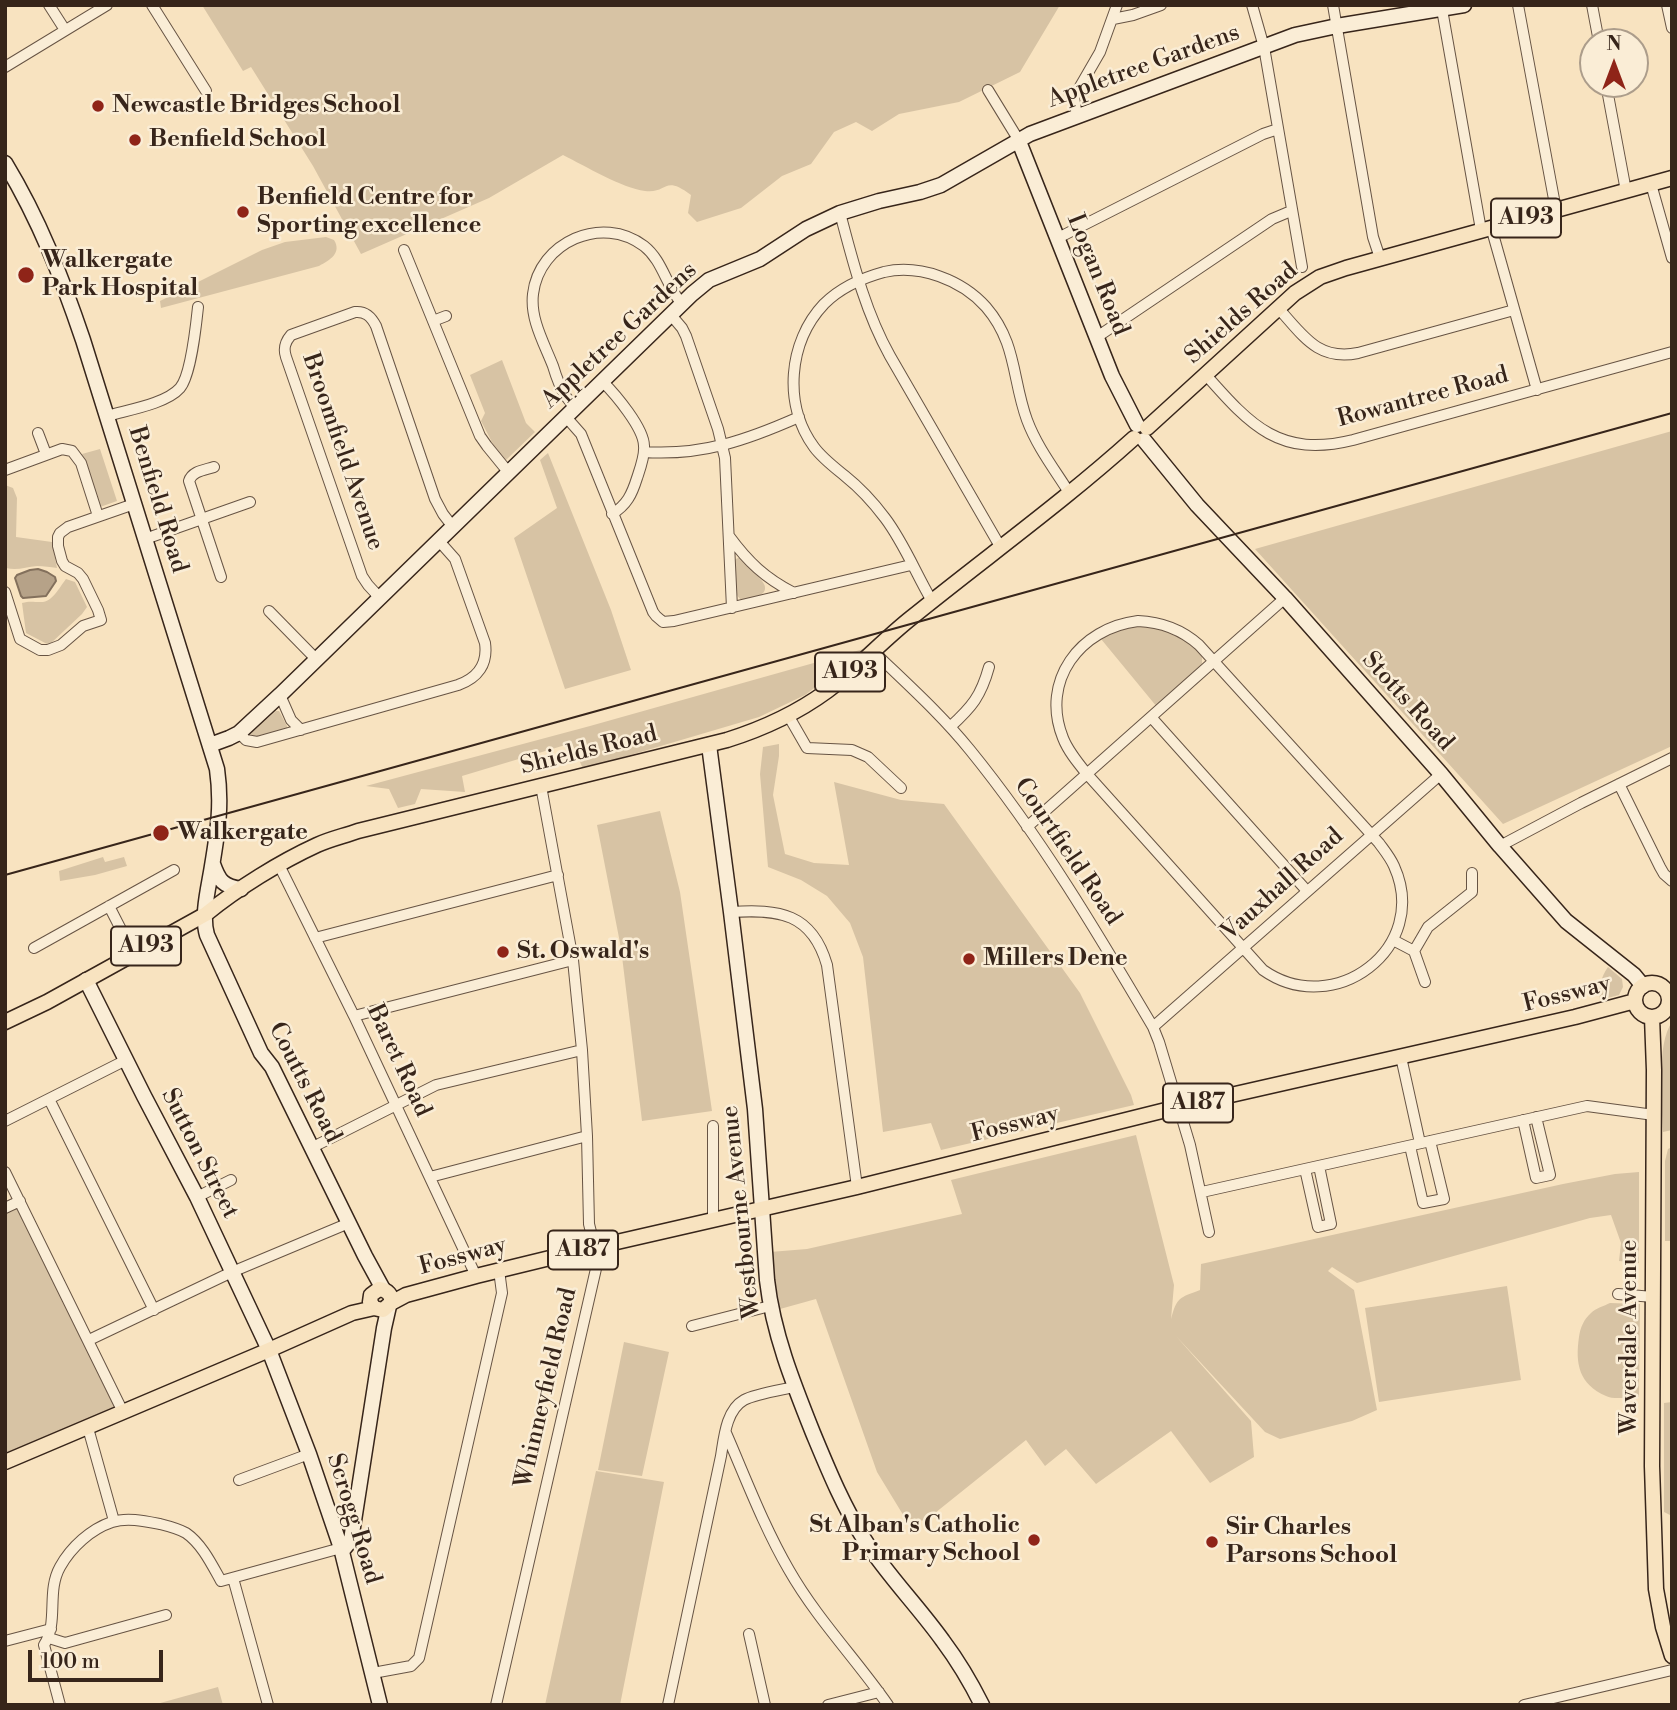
<!DOCTYPE html>
<style>
body{margin:0}
#map{position:relative;width:1677px;height:1710px;overflow:hidden;background:#f8e3c0;font-family:"Libre Bodoni",serif}
canvas{display:block}
.frame{position:absolute;inset:0;border:7px solid #37251a;pointer-events:none}
.north{position:absolute;left:1579px;top:28px;width:70px;height:70px;box-sizing:border-box;background:#faedd6;border:2px solid #ac9d8b;border-radius:50%;rotate:0deg;font-size:19px;font-weight:700;line-height:28px;text-align:center;color:#37251a}
.north::after{content:'';display:block;margin:auto;width:24px;height:32px;background:#8f2418;clip-path:polygon(50% 0,100% 100%,50% 72%,0 100%)}
.scale{position:absolute;left:28px;top:1650px;width:135px;height:32px;box-sizing:border-box;border:4px solid #37251a;border-top:0;padding-left:9px;font-size:21px;line-height:24px;white-space:nowrap;color:#37251a;-webkit-text-stroke:5px #faedd6;paint-order:stroke}
</style>
<div id="map">
<canvas width="1677" height="1710"></canvas>
<div class="frame"></div>
<div class="north">N</div>
<div class="scale">100 m</div>
</div>
<script>
const ctx = document.querySelector('canvas').getContext('2d');
ctx.lineJoin = 'round';
function fill(path, color) {
  ctx.fillStyle = color;
  ctx.fill(path, 'evenodd');
}
function stroke(path, color, width, dash) {
  ctx.strokeStyle = color;
  ctx.lineWidth = width;
  ctx.lineCap = dash ? 'butt' : 'round';
  ctx.setLineDash(dash || []);
  ctx.stroke(path);
}
function drawText(font, color, halo, rows, align = 'center') {
  ctx.font = font + ' "Libre Bodoni",serif';
  ctx.lineWidth = 5;
  ctx.setLineDash([]);
  ctx.textBaseline = 'middle';
  ctx.strokeStyle = halo;
  ctx.fillStyle = color;
  for (const [text, x, y, turn = 0] of rows) {
    ctx.save();
    ctx.translate(x, y);
    ctx.rotate((+turn || 0) * Math.PI / 180);
    ctx.textAlign = isNaN(turn) ? turn : align;
    if (halo) ctx.strokeText(text, 0, 0);
    ctx.fillText(text, 0, 0);
    ctx.restore();
  }
}
fill(new Path2D(`
 M 202,5 L 1060,5 L 1020,72 L 959,102 L 899,114 L 872,131 L 856,122 L 834,132 L 811,164 L 782,176 L 741,208 L 697,222 L 688,213 L 691,195 C 663,174 668,194 645,191 C 622,188 585,166 563,155 L 489,198 L 361,254 L 313,166 L 251,67 L 243,71 Z
 M 326,237 L 334,240 C 342,253 330,260 319,266 L 161,308 L 160,301 L 262,250 L 285,242 Z
 M 502,360 L 526,423 L 535,432 L 506,460 L 494,446 L 481,421 L 485,413 L 470,375 Z
 M 1672,431 L 1672,746 L 1503,824 L 1255,549 Z
 M 100,449 L 117,501 L 100,507 L 82,454 Z
 M 548,453 L 611,610 L 631,670 L 565,689 L 514,538 L 557,508 L 540,460 Z
 M 5,485 L 13,488 L 17,498 L 16,537 L 52,542 L 57,568 C 50,567 44,566 37,566 C 26,567 17,571 6,568 Z
 M 738,558 L 741,558 C 755,578 786,590 744,602 C 729,592 734,576 734,560 Z
 M 66,579 L 75,582 L 87,607 L 82,614 L 49,645 L 26,633 L 22,603 C 29,601 33,602 40,602 C 52,603 59,588 66,579 Z
 M 1137,626 C 1165,628 1182,634 1202,654 L 1202,664 L 1157,707 L 1101,639 C 1111,630 1124,629 1137,626 Z
 M 867,648 L 805,695 L 759,717 L 583,769 L 572,743 L 462,776 L 465,792 L 421,789 L 415,804 L 398,808 L 389,789 L 366,786 L 590,726 Z
 M 276,711 L 279,711 L 287,726 L 287,730 L 255,739 L 252,737 L 251,733 Z
 M 779,744 L 779,756 L 773,795 L 785,854 L 814,863 L 849,865 L 834,782 L 901,800 L 944,804 L 1080,993 L 1131,1095 L 1134,1105 L 941,1150 L 931,1123 L 883,1132 L 863,957 L 850,923 L 827,896 L 801,880 L 768,867 L 760,774 L 763,747 Z
 M 660,811 L 680,892 L 712,1111 L 642,1121 L 621,948 L 597,825 Z
 M 103,857 L 105,862 L 124,857 L 127,866 L 95,875 L 60,881 L 59,871 Z
 M 1608,967 L 1622,979 L 1623,987 L 1619,995 L 1600,1000 C 1598,988 1601,977 1608,967 Z
 M 1672,1022 L 1672,1130 L 1663,1132 C 1662,1104 1656,1044 1672,1022 Z
 M 1136,1135 L 1174,1285 L 1171,1319 C 1177,1297 1179,1298 1200,1290 L 1201,1264 L 1563,1184 L 1615,1174 L 1639,1172 L 1639,1263 L 1619,1261 L 1621,1243 L 1611,1215 L 1590,1218 L 1357,1283 L 1332,1267 L 1328,1271 L 1354,1290 L 1377,1410 L 1352,1421 L 1280,1439 L 1265,1432 L 1176,1336 L 1251,1421 L 1254,1457 L 1210,1483 L 1171,1431 L 1096,1484 L 1066,1449 L 1045,1466 L 1026,1440 L 925,1521 L 905,1518 L 877,1472 L 816,1299 L 780,1309 L 770,1252 L 807,1249 L 962,1214 L 951,1180 Z
 M 1672,1147 L 1672,1241 L 1665,1241 L 1665,1161 L 1668,1149 Z
 M 19,1206 L 119,1405 L 5,1455 L 5,1212 Z
 M 1507,1286 L 1521,1380 L 1379,1402 L 1365,1308 Z
 M 1610,1303 L 1640,1304 L 1639,1397 C 1629,1397 1614,1400 1606,1396 C 1579,1384 1575,1364 1579,1337 C 1580,1328 1584,1319 1591,1313 C 1596,1308 1604,1306 1610,1303 Z
 M 624,1342 L 669,1352 L 642,1476 L 598,1470 Z
 M 1672,1402 L 1672,1516 L 1664,1512 L 1664,1403 Z
 M 596,1471 L 664,1482 L 620,1705 L 545,1705 Z
 M 218,1687 L 223,1705 L 153,1705 Z`), '#d7c3a4');
const water = new Path2D(`
 M 38,569 L 47,572 L 55,577 L 56,581 L 46,596 L 23,598 L 21,596 L 15,578 L 17,575 L 30,570 Z`);
fill(water, '#b6a288');
stroke(water, '#83705c', 2);
const street = new Path2D(`
 M 49,5 L 65,30
 M 152,5 L 206,91
 M 1252,5 L 1264,47 L 1302,267
 M 1333,5 L 1373,237 L 1380,258
 M 1518,5 L 1556,210
 M 1592,5 L 1599,42
 M 1667,5 L 1672,28
 M 1439,6 L 1443,15 L 1481,230
 M 1113,19 L 1133,15 L 1161,5
 M 5,67 L 107,5
 M 1606,84 L 1626,191
 M 988,90 L 1018,139
 M 1077,116 L 1074,97 L 1100,52 L 1117,5
 M 1651,184 L 1672,258
 M 840,213 C 853,262 865,311 890,356 L 1001,548
 M 1491,227 L 1537,390
 M 1058,238 L 1263,134 L 1278,129
 M 404,250 L 480,436 L 487,446 L 509,473
 M 1278,308 C 1303,335 1317,361 1358,353 L 1514,310
 M 671,315 L 682,328 L 686,336 L 718,429 L 725,458 L 732,608
 M 433,321 L 446,316
 M 1097,337 L 1272,219 L 1291,211
 M 1206,375 C 1251,426 1280,458 1353,440 L 1672,352
 M 603,382 C 615,394 644,428 644,446 C 645,456 640,469 637,478 C 632,494 627,505 612,514
 M 576,408 C 572,404 568,400 565,395 C 560,387 556,376 553,366 C 544,343 530,319 533,294 C 539,242 602,214 644,246 C 663,261 666,286 682,304
 M 107,416 C 127,410 166,404 180,388 C 191,375 196,326 198,307
 M 566,417 L 581,434 L 653,612 L 656,616 L 663,622 L 674,621 L 911,565
 M 38,433 L 46,454
 M 644,452 C 702,456 747,440 799,417
 M 214,467 C 205,470 192,471 189,481 L 221,577
 M 5,470 L 62,449 L 72,451 L 81,463 L 98,516
 M 729,536 C 748,562 765,578 794,593
 M 145,539 L 250,502
 M 5,592 L 20,639 L 40,650 L 48,650 L 61,645 L 83,626 L 101,620 L 98,610 L 83,579 L 78,573 L 65,566 L 62,561 L 58,546 L 58,537 L 60,533 L 68,527 L 134,504
 M 380,598 L 368,585 L 362,576 L 286,357 C 283,348 285,342 291,335 L 355,312 C 365,311 371,316 376,326 L 435,499 L 443,514 L 453,527
 M 932,601 C 916,574 904,543 885,518 C 873,502 860,488 845,476 C 834,467 822,458 814,447 C 783,405 788,342 824,304 C 840,288 862,278 884,272 C 920,264 962,280 986,307 C 1017,343 1012,379 1027,420 C 1037,447 1055,470 1070,494
 M 269,611 L 316,659
 M 1138,621 C 1162,622 1181,629 1199,645 L 1379,843 C 1384,850 1390,857 1394,866 C 1431,948 1334,1020 1263,970 L 1087,774 C 1078,763 1068,751 1063,738 C 1040,681 1080,628 1138,621 Z
 M 873,651 C 906,683 941,714 970,750 C 1040,836 1097,932 1153,1027 L 1159,1042 L 1190,1145 L 1209,1232
 M 280,695 L 291,720 L 301,730
 M 788,715 L 807,748 L 852,750 L 868,757 L 901,788
 M 1151,717 L 1307,891
 M 950,727 C 972,707 981,696 989,667
 M 239,733 L 246,740 L 257,742 L 458,685 C 478,678 488,664 485,643 L 455,559 L 439,541
 M 1619,784 L 1660,867 L 1664,874 L 1672,881
 M 1027,827 L 1285,598
 M 1500,846 L 1581,803 L 1672,758
 M 279,865 L 354,1016 L 476,1276
 M 109,906 L 133,953
 M 731,912 C 779,909 812,913 827,965 L 857,1187
 M 315,938 L 558,875
 M 1393,940 L 1414,951 L 1425,982
 M 34,948 L 174,870
 M 1414,951 L 1428,927 L 1472,892 L 1472,873
 M 354,1016 L 573,960
 M 1153,1027 L 1441,774
 M 1401,1057 L 1420,1143
 M 49,1099 L 154,1310
 M 1523,1120 L 1536,1178 L 1550,1175 L 1536,1117
 M 5,1121 L 126,1060
 M 1410,1146 L 1423,1203 L 1444,1199 L 1430,1141
 M 311,1148 L 436,1085 L 582,1050
 M 1305,1169 L 1318,1227 L 1331,1224 L 1319,1166
 M 5,1172 L 123,1412
 M 430,1177 L 587,1136
 M 1202,1192 L 1587,1106 L 1654,1115
 M 197,1197 L 231,1180
 M 5,1208 L 20,1201
 M 713,1220 L 713,1126
 M 1618,1294 L 1653,1297
 M 692,1326 L 770,1306
 M 89,1340 L 232,1272 L 349,1223
 M 88,1428 L 114,1521
 M 726,1433 C 746,1479 764,1527 789,1570 C 817,1619 856,1659 888,1705
 M 239,1480 L 309,1454
 M 233,1578 L 268,1705
 M 749,1634 L 765,1705
 M 49,1638 L 65,1643 L 166,1615
 M 5,1641 L 51,1629
 M 373,1673 L 411,1666 L 419,1658 L 502,1293 L 499,1270
 M 60,1705 L 44,1645 C 59,1622 46,1592 60,1567 C 71,1547 91,1529 112,1522 C 127,1517 145,1521 160,1524 C 168,1526 179,1529 186,1533 C 202,1544 212,1565 221,1581 L 341,1548
 M 496,1705 L 598,1260 L 589,1224 L 587,1136 L 582,1050 L 573,960 L 541,786
 M 668,1705 L 721,1456 C 724,1438 726,1410 744,1400 C 755,1394 781,1390 794,1387
 M 828,1705 L 879,1692
 M 1524,1705 L 1672,1670`);
const secondary = new Path2D(`
 M 1018,139 L 1112,376 L 1137,425
 M 5,163 C 39,219 62,278 83,340 L 217,769 C 222,804 218,830 212,866 C 209,886 201,915 207,935 L 261,1053 L 272,1067 L 365,1256 L 383,1289
 M 1144,440 L 1197,505 L 1285,598 L 1441,774 L 1500,846 L 1566,921 L 1634,975 L 1643,986
 M 210,745 L 229,738 L 239,733 L 280,695 L 692,294 L 709,280 L 760,259 L 806,229 L 840,213 L 879,201 L 920,192 L 941,185 L 1030,134 L 1295,35 L 1337,26 L 1464,5
 M 709,745 L 731,912 L 755,1109 L 767,1280 C 773,1333 793,1383 813,1433 C 828,1469 843,1506 864,1539 C 887,1575 918,1606 943,1641 C 958,1661 971,1683 982,1705
 M 213,864 C 219,881 223,886 241,889
 M 86,980 L 144,1096 L 197,1197 L 269,1350 L 309,1454 L 341,1548 L 380,1705
 M 342,1551 L 351,1540 L 384,1328 L 389,1306`);
const primary = new Path2D(`
 M 1147,428 L 1295,293 L 1320,277 L 1346,268 L 1672,178
 M1635 1000a17 17 0 1 1 34 0a17 17 0 1 1-34 0Z
 M 1652,1017 L 1654,1070 L 1652,1466 L 1656,1589 L 1663,1627 L 1672,1656
 M 5,1022 L 47,1002 L 206,914 C 238,888 280,862 317,845 C 330,839 344,836 358,831 L 727,740 C 762,729 797,713 827,691 C 857,669 882,641 911,618 C 985,558 1063,502 1134,438
 M 374,1308 L 370,1302 L 371,1295 L 379,1289 C 388,1290 392,1295 391,1303
 M 5,1462 L 269,1350 L 352,1313 L 374,1308 L 383,1310 L 391,1303 L 406,1295 L 476,1276 L 595,1247 L 857,1187 L 1178,1107 L 1575,1017 L 1635,1001`);
stroke(street, '#675444', 12);
stroke(secondary, '#37251a', 17);
stroke(primary, '#37251a', 17);
stroke(street, '#faedd6', 10);
stroke(secondary, '#faedd6', 14);
stroke(primary, '#f8e3c0', 14);
stroke(new Path2D(`
 M 5,875 L 1672,413`), '#37251a', 2);
for (const [x, y, r, color] of [
 [98,106,7,"#8f2418"],
 [135,140,7,"#8f2418"],
 [243,212,7,"#8f2418"],
 [26,275,9,"#8f2418"],
 [161,833,9,"#8f2418"],
 [503,952,7,"#8f2418"],
 [969,959,7,"#8f2418"],
 [1034,1540,7,"#8f2418"],
 [1212,1542,7,"#8f2418"]
]) {
  const dot = new Path2D();
  dot.arc(x, y, r, 0, 2 * Math.PI);
  ctx.fillStyle = color;
  ctx.fill(dot);
  stroke(dot, '#faedd6', 2.5);
}
for (const [x, y, w] of [
 [1526,218,70],
 [850,672,70],
 [146,946,70],
 [1198,1103,70],
 [583,1250,70]
]) {
  const box = new Path2D();
  box.roundRect(x - w / 2, y - 19.5, w, 39, 5);
  ctx.fillStyle = '#faedd6';
  ctx.fill(box);
  stroke(box, '#37251a', 2);
}
drawText('bold 23px', '#37251a', null, [
 ["A193",1526,218],
 ["A193",850,672],
 ["A193",146,946],
 ["A187",1198,1103],
 ["A187",583,1250]
]);
drawText('24px', '#37251a', '#faedd6', [
 ["Appletree Gardens",1144,67,-20],
 ["Logan Road",1097,275,68],
 ["Shields Road",1242,314,-41],
 ["Appletree Gardens",620,336,-43],
 ["Rowantree Road",1423,398,-15],
 ["Broomfield Avenue",342,452,71],
 ["Benfield Road",157,500,73],
 ["Stotts Road",1407,702,48],
 ["Shields Road",589,751,-14],
 ["Courtfield Road",1067,852,56],
 ["Vauxhall Road",1283,885,-42],
 ["Fossway",1567,995,-14],
 ["Baret Road",398,1061,65],
 ["Coutts Road",304,1083,63],
 ["Fossway",1015,1125,-14],
 ["Sutton Street",199,1154,63],
 ["Westbourne Avenue",742,1212,-96],
 ["Fossway",463,1257,-15],
 ["Waverdale Avenue",1630,1337,-90],
 ["Whinneyfield Road",547,1388,-77],
 ["Scrogg Road",353,1519,73]
]);
drawText('bold 24px', '#37251a', '#faedd6', [
 ["Newcastle Bridges School",112,106],
 ["Benfield School",149,140],
 ["Benfield Centre for",257,198],
 ["Sporting excellence",257,226],
 ["Walkergate",42,261],
 ["Park Hospital",42,289],
 ["Walkergate",177,833],
 ["St. Oswald's",517,952],
 ["Millers Dene",983,959],
 ["St Alban's Catholic",1020,1526,"right"],
 ["Primary School",1020,1554,"right"],
 ["Sir Charles",1226,1528],
 ["Parsons School",1226,1556]
], 'left');
</script>
